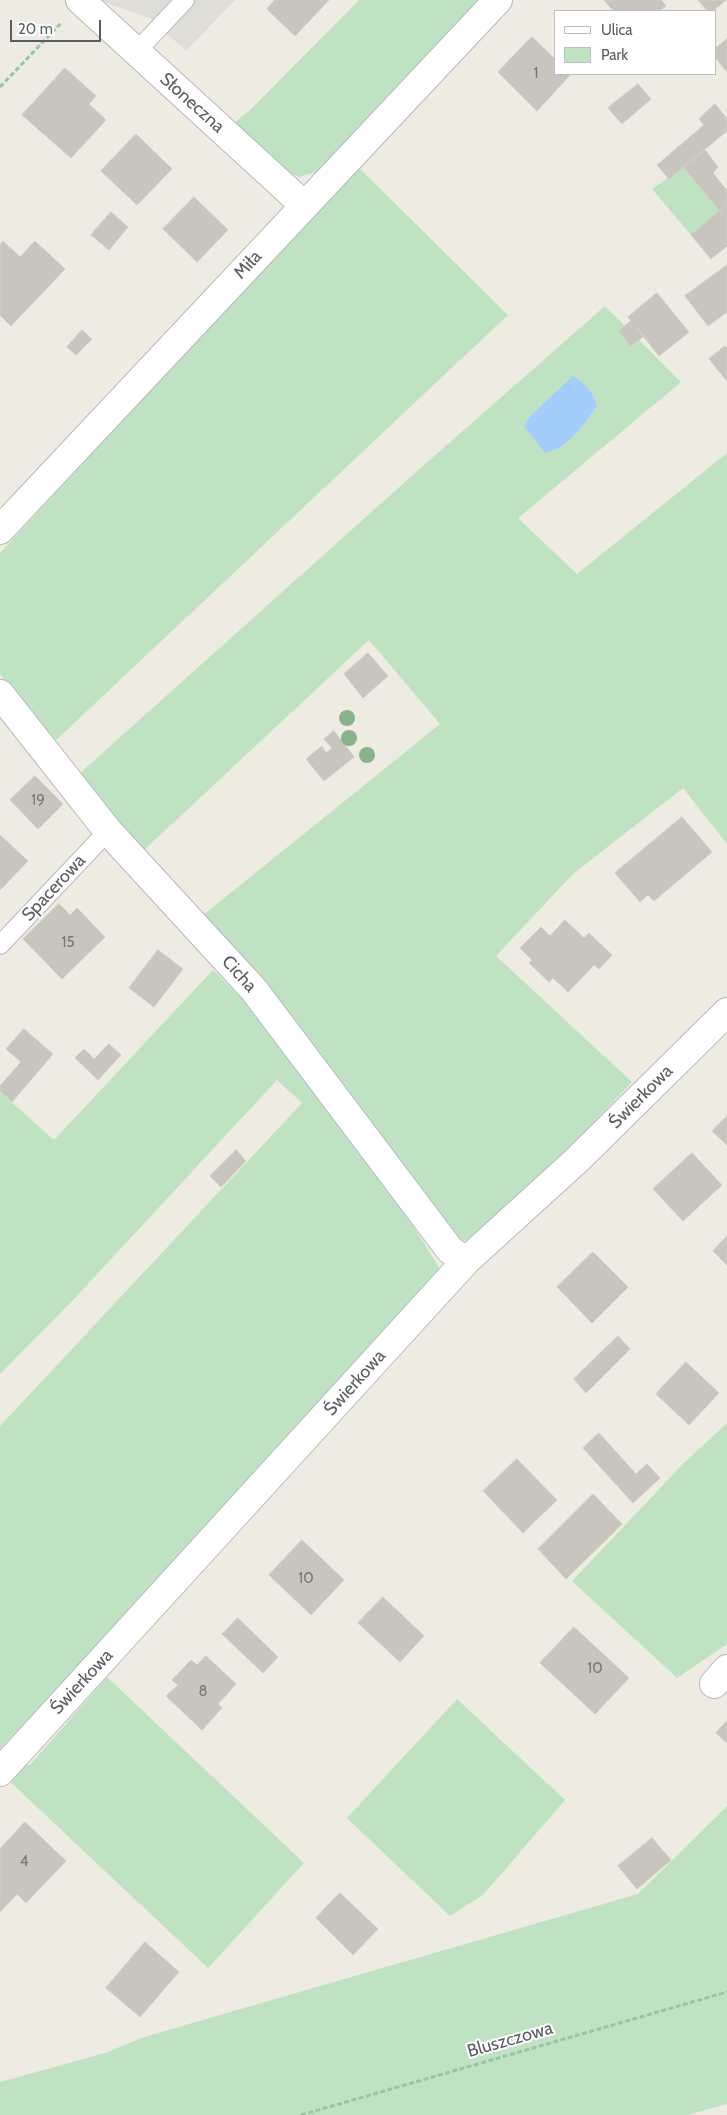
<!DOCTYPE html>
<meta charset="utf-8">
<style>
body{margin:0}
#map{position:relative;width:727px;height:2115px;overflow:hidden;background:#edebe2;font-family:Cabin,sans-serif}
canvas{display:block}
.legend{position:absolute;left:554px;top:10px;width:162px;height:65px;box-sizing:border-box;background:#fff;border:1px solid #bdbec0;margin:0;padding:6px 9px;list-style:none;font-size:15px;color:#5a5d62}
.legend li{display:flex;align-items:center;gap:10px;height:25px}
.legend b{width:25px;border:1px solid #bdbec0}
.scale{position:absolute;left:10px;top:20px;width:91px;height:22px;box-sizing:border-box;border:2px solid #5a5d62;border-top:0;padding-left:6px;font-size:15px;line-height:18px;white-space:nowrap;color:#5a5d62;-webkit-text-stroke:4px #fff;paint-order:stroke}
</style>
<div id="map">
<canvas width="727" height="2115"></canvas>
<ul class="legend">
<li><b style="height:6px;background:#fff"></b>Ulica</li>
<li><b style="height:14px;background:#bfe3c2"></b>Park</li>
</ul>
<div class="scale">20 m</div>
</div>
<script>
const ctx = document.querySelector('canvas').getContext('2d');
ctx.lineJoin = 'round';
function fill(path, color) {
  ctx.fillStyle = color;
  ctx.fill(path, 'evenodd');
}
function stroke(path, color, width, dash) {
  ctx.strokeStyle = color;
  ctx.lineWidth = width;
  ctx.lineCap = dash ? 'butt' : 'round';
  ctx.setLineDash(dash || []);
  ctx.stroke(path);
}
function drawText(font, color, halo, rows, align = 'center') {
  ctx.font = font + ' Cabin,sans-serif';
  ctx.lineWidth = 4;
  ctx.setLineDash([]);
  ctx.textBaseline = 'middle';
  ctx.strokeStyle = halo;
  ctx.fillStyle = color;
  for (const [text, x, y, turn = 0] of rows) {
    ctx.save();
    ctx.translate(x, y);
    ctx.rotate((+turn || 0) * Math.PI / 180);
    ctx.textAlign = isNaN(turn) ? turn : align;
    if (halo) ctx.strokeText(text, 0, 0);
    ctx.fillText(text, 0, 0);
    ctx.restore();
  }
}
fill(new Path2D(`
 M 98,0 L 235,0 L 186,51 L 150,18 Z`), '#deddd6');
fill(new Path2D(`
 M 359,0 L 484,0 L 323,170 L 299,177 L 287,172 L 235,122 L 251,109 Z
 M 358,167 L 508,315 L 54,742 L 0,674 L 0,553 Z
 M 683,167 L 720,211 L 691,235 L 652,189 Z
 M 605,306 L 681,382 L 518,518 L 577,574 L 727,453 L 727,844 L 683,788 L 573,874 L 496,956 L 632,1082 L 488,1234 L 454,1243 L 202,916 L 440,724 L 369,640 L 142,852 L 79,774 L 415,473 Z
 M 213,970 L 255,1012 L 387,1185 L 444,1275 L 0,1749 L 0,1426 L 302,1103 L 277,1080 L 74,1299 L 0,1374 L 0,1092 L 54,1140 Z
 M 727,1423 L 727,1644 L 677,1678 L 572,1581 L 682,1465 Z
 M 107,1677 L 304,1863 L 208,1968 L 5,1777 L 16,1765 L 30,1765 Z
 M 457,1699 L 565,1800 L 483,1895 L 450,1916 L 347,1818 Z
 M 727,1806 L 727,2104 L 688,2115 L 0,2115 L 0,2082 L 105,2053 L 144,2037 L 638,1894 Z`), '#bfe3c2');
fill(new Path2D(`
 M 573,376 C 586,385 593,391 597,406 C 583,425 569,448 545,453 L 524,426 L 530,416 Z`), '#a3cdfb');
const building = new Path2D(`
 M 275,0 L 329,0 L 295,36 L 267,9 Z
 M 604,0 L 661,0 L 666,6 L 659,11 L 614,11 Z
 M 698,0 L 726,0 L 713,11 L 708,11 Z
 M 532,37 L 556,60 L 556,74 L 571,74 L 537,111 L 498,72 Z
 M 727,39 L 727,72 L 716,58 L 716,48 Z
 M 65,68 L 96,96 L 89,104 L 106,120 L 71,158 L 22,115 Z
 M 638,84 L 651,99 L 622,124 L 608,108 Z
 M 715,104 L 727,119 L 727,131 L 669,179 L 657,165 L 704,125 L 699,119 Z
 M 136,134 L 172,169 L 137,205 L 101,171 Z
 M 705,150 L 718,167 L 713,173 L 727,191 L 727,205 L 720,211 L 683,167 Z
 M 194,197 L 228,230 L 197,262 L 163,229 Z
 M 727,205 L 727,246 L 711,259 L 691,235 Z
 M 111,212 L 128,227 L 109,250 L 91,235 Z
 M 3,241 L 20,257 L 35,241 L 65,269 L 11,326 L 0,315 L 0,245 Z
 M 727,265 L 727,312 L 708,326 L 685,296 Z
 M 657,293 L 689,332 L 659,356 L 628,317 Z
 M 631,321 L 644,336 L 631,346 L 619,331 Z
 M 82,330 L 92,339 L 76,355 L 67,347 Z
 M 725,346 L 727,348 L 727,381 L 709,359 Z
 M 368,653 L 388,676 L 363,698 L 344,674 Z
 M 334,731 L 354,757 L 324,781 L 306,759 L 322,746 L 326,753 L 332,748 L 324,739 Z
 M 35,776 L 63,804 L 38,829 L 10,800 Z
 M 682,817 L 712,852 L 654,901 L 648,895 L 640,902 L 615,873 Z
 M 0,835 L 28,861 L 0,890 Z
 M 59,904 L 70,915 L 77,908 L 105,937 L 62,979 L 23,939 Z
 M 565,920 L 584,938 L 589,933 L 612,955 L 599,969 L 594,965 L 568,992 L 553,978 L 549,982 L 529,963 L 532,960 L 520,948 L 541,927 L 550,936 Z
 M 158,950 L 183,969 L 154,1007 L 129,988 Z
 M 24,1029 L 53,1054 L 12,1102 L 0,1091 L 0,1086 L 21,1062 L 6,1049 Z
 M 109,1044 L 121,1055 L 98,1080 L 75,1058 L 84,1049 L 94,1059 Z
 M 727,1116 L 727,1145 L 712,1131 Z
 M 236,1150 L 246,1161 L 221,1187 L 210,1176 Z
 M 692,1153 L 722,1185 L 683,1221 L 653,1189 Z
 M 727,1236 L 727,1265 L 713,1251 Z
 M 593,1252 L 628,1287 L 592,1323 L 557,1287 Z
 M 618,1336 L 630,1349 L 586,1393 L 574,1379 Z
 M 686,1362 L 719,1393 L 689,1425 L 656,1394 Z
 M 599,1433 L 636,1474 L 647,1464 L 660,1478 L 633,1503 L 583,1448 Z
 M 517,1459 L 557,1500 L 523,1533 L 483,1491 Z
 M 593,1494 L 622,1524 L 566,1579 L 538,1549 Z
 M 302,1540 L 344,1580 L 311,1615 L 269,1575 Z
 M 383,1597 L 424,1636 L 400,1662 L 358,1623 Z
 M 238,1618 L 278,1657 L 263,1673 L 222,1634 Z
 M 574,1627 L 629,1678 L 595,1714 L 540,1663 Z
 M 206,1656 L 236,1684 L 218,1704 L 222,1708 L 202,1730 L 166,1696 L 178,1685 L 172,1680 L 191,1660 L 197,1665 Z
 M 727,1721 L 727,1743 L 716,1733 Z
 M 25,1822 L 66,1861 L 26,1903 L 17,1894 L 0,1912 L 0,1849 Z
 M 652,1838 L 671,1860 L 637,1889 L 618,1866 Z
 M 340,1893 L 378,1929 L 353,1955 L 316,1918 Z
 M 145,1942 L 179,1972 L 140,2017 L 106,1988 Z`);
fill(building, '#c8c5bf');
stroke(building, '#d1cdc1', 1);
const lane = new Path2D(`
 M 136,52 L 185,0
 M 0,945 L 108,831`);
const street = new Path2D(`
 M 80,0 L 304,205
 M 0,530 L 498,0
 M 0,694 L 108,831 L 254,990 L 450,1250 L 466,1261
 M 714,1684 L 727,1669
 M 0,1772 L 466,1261 L 577,1160 L 727,1012`);
stroke(lane, '#b7b9be', 20);
stroke(street, '#b7b9be', 30);
stroke(new Path2D(`
 M 0,87 L 62,22
 M 301,2115 L 727,1992`), '#99c4a9', 3, [5, 2.5]);
stroke(lane, '#fff', 18);
stroke(street, '#fff', 28);
ctx.fillStyle = '#89b28a';
for (const [x, y] of [
 [347,718],
 [349,738],
 [367,755]
]) {
  ctx.beginPath();
  ctx.arc(x, y, 8, 0, 2 * Math.PI);
  ctx.fill();
}
drawText('15px', '#767779', null, [
 ["1",536,74],
 ["19",38,801],
 ["15",68,943],
 ["10",306,1579],
 ["10",595,1669],
 ["8",203,1692],
 ["4",24,1862]
]);
drawText('18px', '#5a5d62', '#fff', [
 ["Słoneczna",192,103,42],
 ["Miła",248,265,-47],
 ["Spacerowa",54,888,-47],
 ["Cicha",239,974,48],
 ["Świerkowa",641,1097,-45],
 ["Świerkowa",355,1383,-48],
 ["Świerkowa",82,1682,-47],
 ["Bluszczowa",510,2040,-16]
]);
</script>
